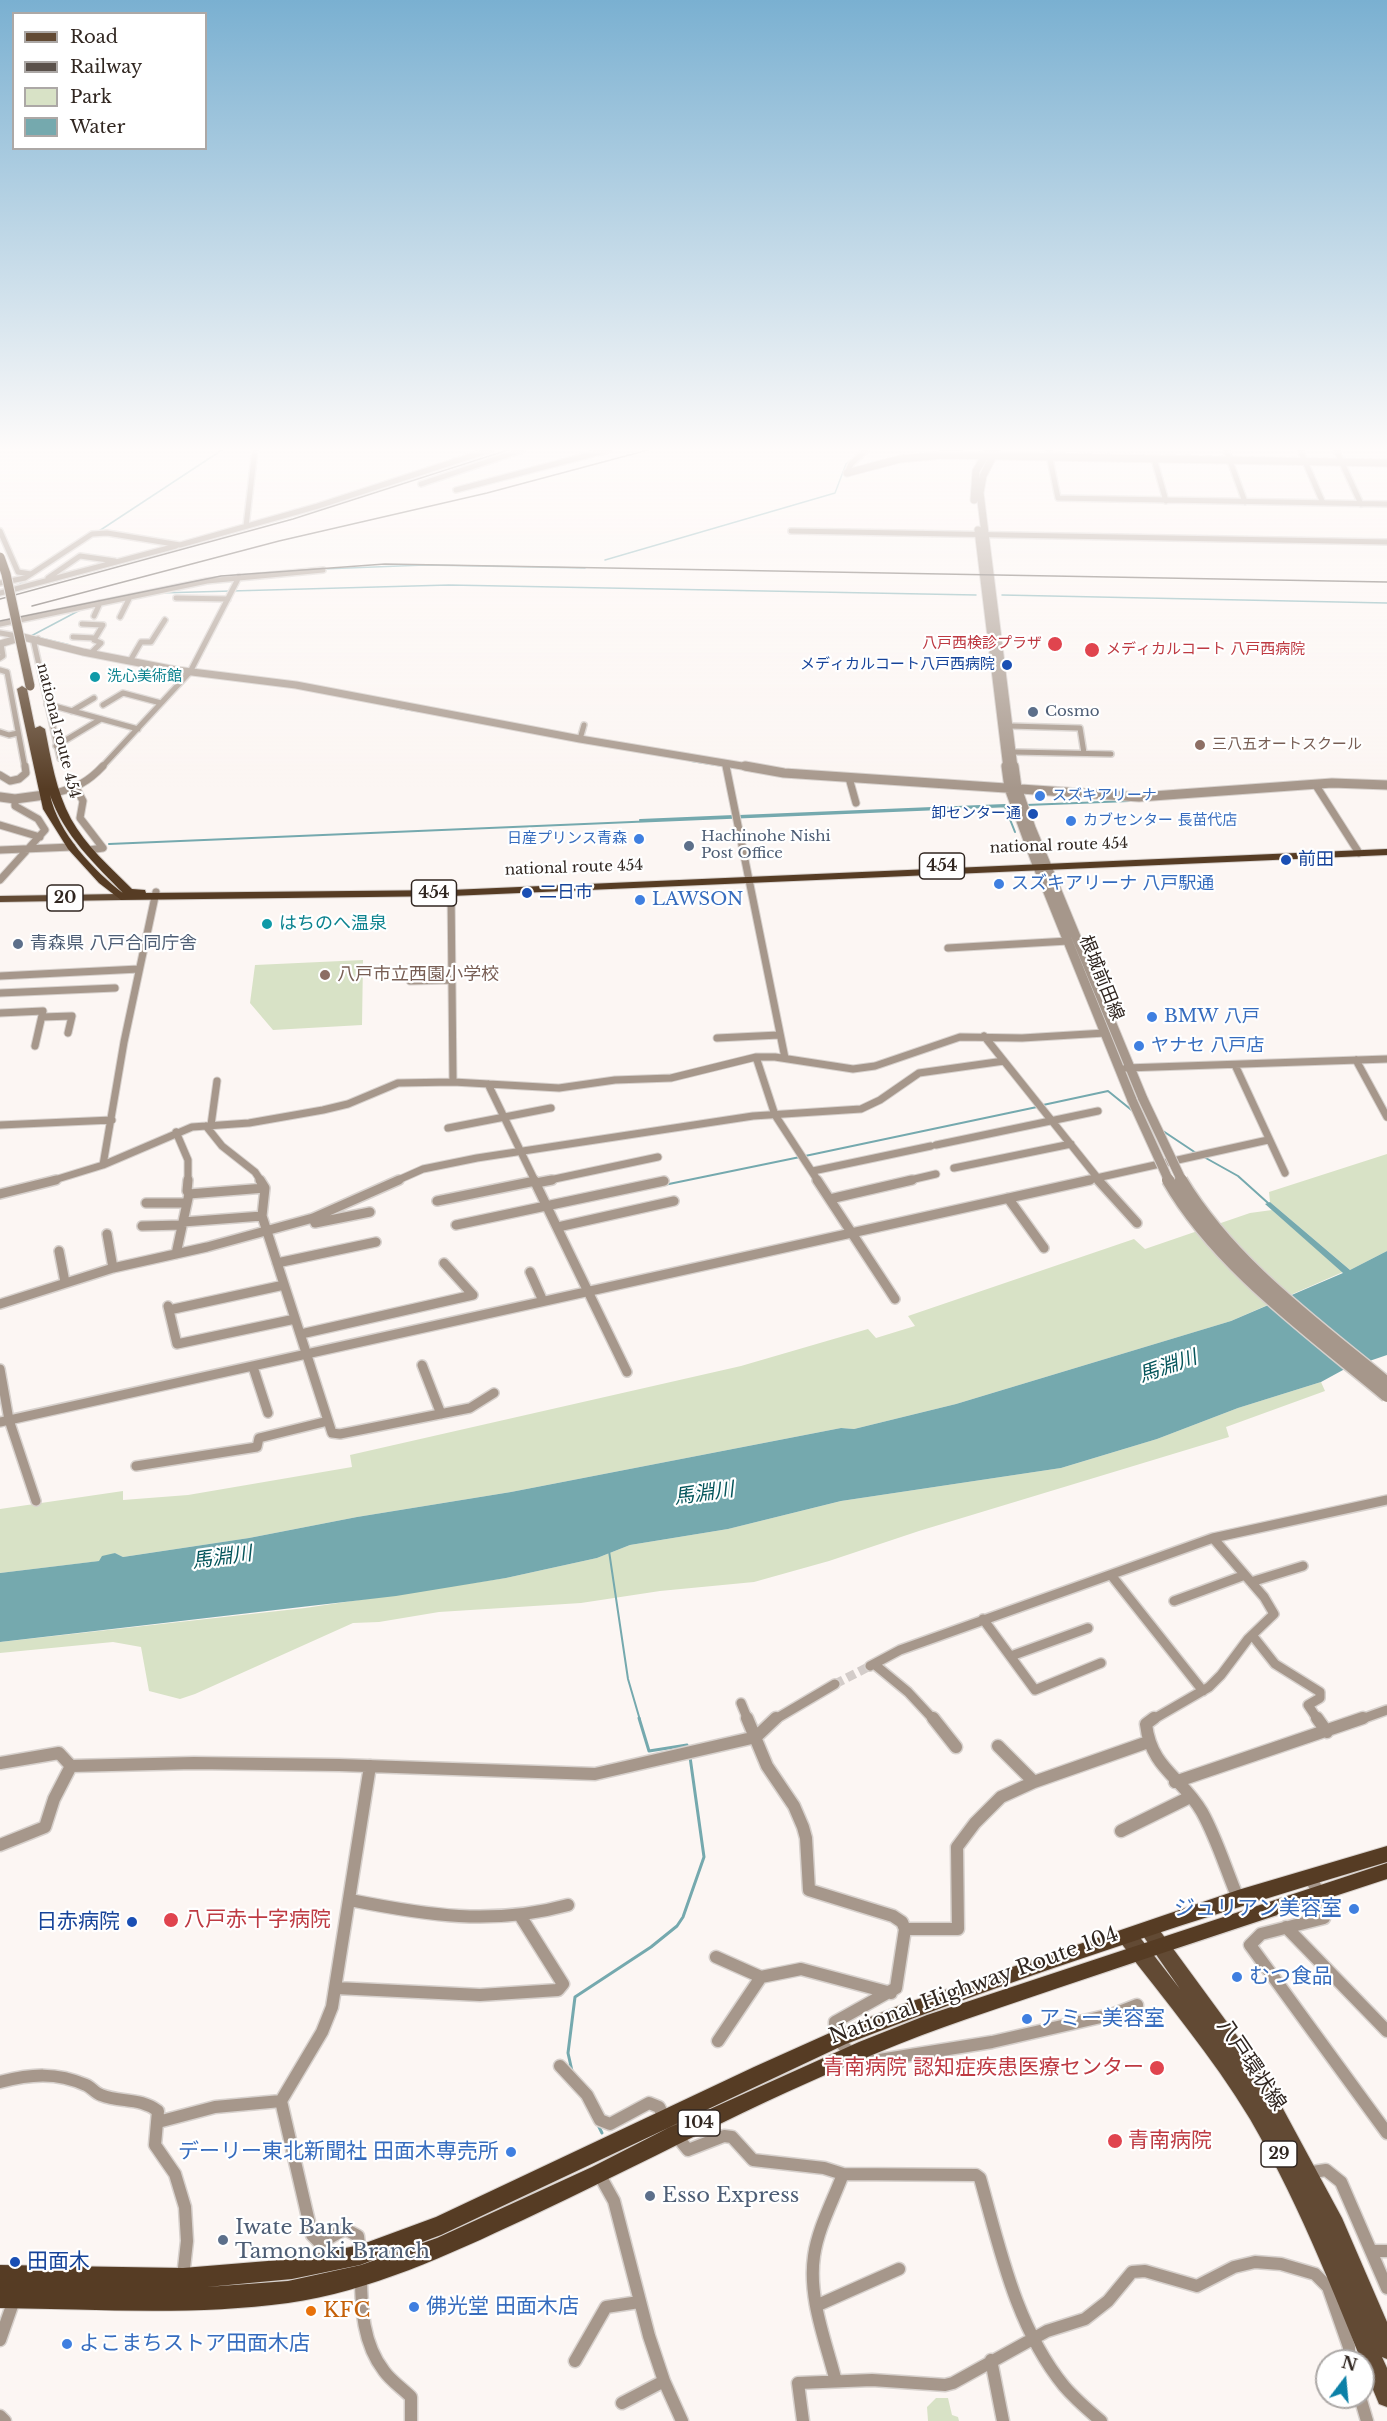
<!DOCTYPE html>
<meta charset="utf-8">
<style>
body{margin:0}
#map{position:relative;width:1387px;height:2421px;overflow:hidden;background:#fcf6f3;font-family:"Libre Baskerville",serif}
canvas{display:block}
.legend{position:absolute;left:12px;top:12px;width:195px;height:138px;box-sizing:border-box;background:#fff;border:2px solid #aca8a6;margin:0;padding:8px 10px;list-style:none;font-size:18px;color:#302620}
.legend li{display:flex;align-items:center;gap:12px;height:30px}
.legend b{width:30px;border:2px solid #aca8a6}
.north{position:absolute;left:1315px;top:2349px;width:60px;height:60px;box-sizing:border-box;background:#fff;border:2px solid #aca8a6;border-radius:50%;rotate:16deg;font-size:16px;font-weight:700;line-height:24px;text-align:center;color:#302620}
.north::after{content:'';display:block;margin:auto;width:21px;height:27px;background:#0c80a7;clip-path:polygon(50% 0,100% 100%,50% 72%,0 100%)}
</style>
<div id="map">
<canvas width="1387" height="2421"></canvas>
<ul class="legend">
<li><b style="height:8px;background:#624a34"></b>Road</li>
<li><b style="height:8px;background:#5a514b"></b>Railway</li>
<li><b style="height:16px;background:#d8e2c6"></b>Park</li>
<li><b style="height:16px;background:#75a9ae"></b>Water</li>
</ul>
<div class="north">N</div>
</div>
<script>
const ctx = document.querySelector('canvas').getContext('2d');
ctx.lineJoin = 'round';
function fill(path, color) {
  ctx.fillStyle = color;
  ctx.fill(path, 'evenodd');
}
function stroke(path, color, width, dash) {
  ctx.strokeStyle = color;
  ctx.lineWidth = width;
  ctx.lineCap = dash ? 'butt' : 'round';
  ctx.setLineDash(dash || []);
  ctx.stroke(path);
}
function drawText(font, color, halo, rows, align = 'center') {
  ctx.font = font + ' "Libre Baskerville","Noto Sans JP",serif';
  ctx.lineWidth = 4.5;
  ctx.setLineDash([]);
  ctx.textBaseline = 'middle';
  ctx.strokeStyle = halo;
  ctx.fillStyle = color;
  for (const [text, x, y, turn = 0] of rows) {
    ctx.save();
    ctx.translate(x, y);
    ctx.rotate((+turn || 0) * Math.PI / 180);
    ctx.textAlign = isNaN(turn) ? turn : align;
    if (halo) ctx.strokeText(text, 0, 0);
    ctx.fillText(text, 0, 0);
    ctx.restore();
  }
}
fill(new Path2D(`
 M 363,960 L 362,1025 L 273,1030 L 250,1003 L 255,965 Z
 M 1387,1154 L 1387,1251 L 1350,1270 L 1270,1202 L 1269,1192 Z
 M 1272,1210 L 1343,1272 L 1231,1321 L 956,1404 L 854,1429 L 841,1428 L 511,1492 L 357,1517 L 249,1538 L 123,1557 L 115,1553 L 100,1561 L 0,1573 L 0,1509 L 123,1491 L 123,1500 L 188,1495 L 352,1467 L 350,1455 L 741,1366 L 868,1329 L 876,1338 L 915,1326 L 908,1316 L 1134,1239 L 1145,1249 L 1250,1213 Z
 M 1321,1382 L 1325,1391 L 1226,1427 L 1229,1437 L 919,1531 L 829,1561 L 754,1582 L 660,1591 L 581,1603 L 439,1612 L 379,1622 L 353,1623 L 195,1694 L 180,1699 L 149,1691 L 141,1647 L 113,1642 L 0,1653 L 0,1642 L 305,1608 L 506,1578 L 597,1558 L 630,1545 L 728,1529 L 841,1501 L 1061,1468 L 1157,1439 L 1238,1408 Z
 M 936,2398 L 948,2398 L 952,2415 L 958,2417 L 959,2421 L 928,2421 L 927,2407 Z`), '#d8e2c6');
fill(new Path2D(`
 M 1270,1202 L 1350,1270 L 1387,1251 L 1387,1355 L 1343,1370 L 1321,1382 L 1238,1408 L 1157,1439 L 1061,1468 L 841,1501 L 728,1529 L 630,1545 L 597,1558 L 506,1578 L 396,1596 L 0,1642 L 0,1573 L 99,1561 L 102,1556 L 115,1553 L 123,1557 L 249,1538 L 357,1517 L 511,1492 L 841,1428 L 854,1429 L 956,1404 L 1231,1321 L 1343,1273 L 1265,1204 Z`), '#75a9ae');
stroke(new Path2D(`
 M 99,531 L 222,450
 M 605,560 L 835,493 L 846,464 L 855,457
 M 323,569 L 425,565 L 585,568
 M 254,574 L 275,572
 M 17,586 L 27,579
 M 159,593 L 449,585 L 976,595
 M 1002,595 L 1387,603
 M 31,636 L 82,609
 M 37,637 L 70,645
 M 397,708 L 421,712
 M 690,761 L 734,768`), '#75a9ae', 1.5);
stroke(new Path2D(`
 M 724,766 L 734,768
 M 1026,805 L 1129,801
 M 1005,807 L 1015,832
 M 739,816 L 1005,805
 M 640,820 L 734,816
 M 109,844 L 1012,806
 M 1043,1105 L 1108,1091 L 1134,1112
 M 1163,1131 L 1196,1153
 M 805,1156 L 1037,1107
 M 1204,1157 L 1238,1176 L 1268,1203
 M 664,1185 L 800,1157
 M 609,1551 L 628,1679 L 640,1720`), '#75a9ae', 2);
stroke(new Path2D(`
 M 639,1718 L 649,1751 L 687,1745 L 688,1749
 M 572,2071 L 568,2053 L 575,1997 L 651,1947 L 677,1926 L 683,1917 L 704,1857 L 690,1757
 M 598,2125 L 602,2133`), '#75a9ae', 3);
stroke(new Path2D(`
 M 835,1684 L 870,1666`), '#d3ccc9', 9, [9, 4.5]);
const minorFar3 = new Path2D(`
 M 1048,450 L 1058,498 L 1387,504
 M 1226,450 L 1245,502
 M 1300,450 L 1323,503
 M 1336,450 L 1361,504
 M 1154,459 L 1166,501
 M 847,473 L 851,464 L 866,450
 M 421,484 L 522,450
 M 456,490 L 608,450
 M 246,526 L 255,450
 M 0,531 L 18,572 L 31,574
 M 791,531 L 1387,542
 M 48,578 L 80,556 L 115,561
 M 0,583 L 25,578 L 92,534 L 107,533 L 180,545 L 318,506 L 490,450
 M 0,593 L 176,546
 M 176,598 L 228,599
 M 94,616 L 100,603
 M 120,617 L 130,597
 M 0,624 L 207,581 L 323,570
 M 82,624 L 103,625 L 94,640 L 101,643 L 91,653
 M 0,633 L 23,637
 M 73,637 L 95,638
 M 38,639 L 34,643 L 60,758
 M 0,658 L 3,656 L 1,644
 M 130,661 L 141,642 L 151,642 L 165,620
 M 0,670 L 7,672 L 25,768
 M 47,704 L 138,729
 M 103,705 L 123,693 L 161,703
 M 72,711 L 94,698
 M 1010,726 L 1080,728 L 1084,753
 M 0,732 L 9,735 L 18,733
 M 580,739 L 584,725
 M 56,746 L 101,719
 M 1014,752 L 1111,754
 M 101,768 L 190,672 L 239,577
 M 726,768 L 727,765`);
const minorFar2 = new Path2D(`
 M 726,766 L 785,1058
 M 0,775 L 10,781 L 19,779 L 26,773 L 25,766
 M 849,778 L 856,803
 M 1315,784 L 1359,853
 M 76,788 L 83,801 L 80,818 L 103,848 L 89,850
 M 55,793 C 76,788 88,782 103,766
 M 0,825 L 40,837
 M 0,850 L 72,847
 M 0,880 L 45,830 L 38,819 L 15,806 L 15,799
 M 451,888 L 453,1082
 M 948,948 L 1068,941
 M 0,976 L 139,969
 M 410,981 L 452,980
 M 0,993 L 115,988
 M 0,1013 L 43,1011 L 35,1046
 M 42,1017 L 72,1016 L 68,1033
 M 984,1036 L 1100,1181
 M 717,1038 L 779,1035
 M 756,1057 L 775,1115 L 818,1181
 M 1356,1060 L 1387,1117
 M 1235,1065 L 1285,1173
 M 1126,1068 L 1387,1059
 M 488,1084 L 535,1181
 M 0,1125 L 112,1120
 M 211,1125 L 217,1081
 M 206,1126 L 222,1146 L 255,1172 L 261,1181
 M 448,1128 L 551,1108
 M 176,1132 L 188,1160 L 188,1181
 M 936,1145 L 1098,1111
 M 103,1165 L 124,1042 L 156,892
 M 954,1168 L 1071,1144
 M 813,1171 L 931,1146
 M 51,1181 L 103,1165 L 192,1127 L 249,1123 L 323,1110 L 348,1104 L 398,1083 L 453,1082 L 559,1088 L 615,1080 L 671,1078 L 756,1057 L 775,1057 L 853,1069 L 875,1066 L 960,1037 L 1022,1038 L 1105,1033
 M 396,1181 L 423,1169 L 477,1158 L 753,1116 L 861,1109 L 880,1100 L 919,1073 L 1004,1061
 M 545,1181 L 658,1157
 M 906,1181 L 936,1174
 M 1083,1181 L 1268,1140`);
const minorFar1 = new Path2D(`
 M 260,1180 L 265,1188 L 262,1216 L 332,1433 L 340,1434 L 470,1408 L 494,1393
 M 534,1180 L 627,1372
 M 817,1180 L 895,1299
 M 1098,1180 L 1137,1223
 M 536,1183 L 552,1180
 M 0,1194 L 56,1180
 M 189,1194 L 265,1188
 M 1008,1198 L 1044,1248
 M 830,1199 L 912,1180
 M 437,1201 L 535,1181
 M 146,1203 L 187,1203
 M 313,1218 L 315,1223 L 370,1212
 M 183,1222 L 262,1216
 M 456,1225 L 664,1181
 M 142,1226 L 182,1225
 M 558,1227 L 674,1201
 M 107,1234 L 113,1268
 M 59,1251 L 65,1282
 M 176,1254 L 189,1194 L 187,1191 L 188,1180
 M 277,1263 L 376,1242
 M 530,1272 L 543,1301
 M 0,1304 L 113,1268 L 207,1247 L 313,1218 L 399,1180
 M 168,1306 L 177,1344 L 295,1319
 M 169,1310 L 284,1285
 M 301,1334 L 473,1295 L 444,1263
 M 422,1365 L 441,1414
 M 253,1367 L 268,1413
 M 0,1369 L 9,1420 L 36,1501
 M 0,1422 L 1090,1180
 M 136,1466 L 257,1447 L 259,1438 L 328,1421
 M 1111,1575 L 1203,1691
 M 1251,1582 L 1303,1566
 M 1174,1601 L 1245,1575
 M 983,1619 L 1035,1690 L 1101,1663
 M 1252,1635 L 1275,1664 L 1320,1692 L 1320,1698 L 1308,1705 L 1318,1720
 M 1011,1656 L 1088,1628
 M 874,1664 L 908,1692 L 934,1720
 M 870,1666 L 900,1650 L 1213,1538 L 1387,1500
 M 741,1703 L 748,1720
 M 774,1720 L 835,1684
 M 1152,1720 L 1209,1687 L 1221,1675 L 1248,1639 L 1274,1614 L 1264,1597 L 1213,1538
 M 1359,1720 L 1387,1710`);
const minor = new Path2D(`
 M 747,1718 L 767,1766 L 794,1806 L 803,1827 L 806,1838 L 809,1890 L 893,1916 L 902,1922 L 905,1929 L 896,1988 L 835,2022 C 834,2041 850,2056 867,2062 L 992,2042 L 1114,2014 L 1137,2005
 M 933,1718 L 956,1747
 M 1154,1718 L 1146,1724 C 1151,1769 1182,1777 1202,1812 C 1217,1839 1226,1870 1238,1898
 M 1317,1718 L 1327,1732
 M 998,1746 L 1034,1782
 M 0,1763 L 59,1753 L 71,1766 L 194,1763 L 339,1765 L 595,1774 L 756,1737 L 776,1718
 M 1175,1782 L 1363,1718
 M 1121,1831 L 1190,1797
 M 0,1845 L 45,1827 L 54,1799 L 71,1766
 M 1310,1877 L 1327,1908 L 1324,1918 L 1261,1934 L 1250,1945 L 1387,2133
 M 350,1900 C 426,1915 492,1926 568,1905
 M 1286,1927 L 1387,2031
 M 905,1929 L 958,1929 L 957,1847 L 975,1823 L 1001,1797 L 1034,1782 L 1148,1742
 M 716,1957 L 761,1977
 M 336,1988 L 480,1995 L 558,1990 L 563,1984 L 521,1917
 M 718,2041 L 761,1977 L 801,1969 L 891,1993
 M 560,2066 L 587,2095 L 600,2120 L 610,2124 L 649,2103 L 659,2107 L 666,2121
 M 0,2082 C 31,2074 56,2072 86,2085 C 91,2087 95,2093 101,2095 C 121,2103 140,2097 158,2111 L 155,2145 L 175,2174 L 185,2207 L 187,2241 L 183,2277
 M 158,2122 L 215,2107 L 281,2101
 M 675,2134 L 688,2150 L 724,2136 L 732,2137 L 753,2160 L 824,2168 L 843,2174 L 976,2175 L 980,2178 C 1000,2249 1016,2327 1064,2386 C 1075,2399 1088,2410 1101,2421
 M 1306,2173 L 1326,2170 L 1341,2182 L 1387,2288
 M 599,2174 L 614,2201 L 649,2336 L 664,2381 L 682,2421
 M 1371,2251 L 1387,2251
 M 360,2254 L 358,2236 L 345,2229 L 320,2243 L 312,2235 L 281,2101 L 322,2032 L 332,2007 L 370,1766
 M 361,2276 C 361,2308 363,2344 384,2371 C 391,2381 402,2388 411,2397 L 411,2421
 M 818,2305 L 899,2269
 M 0,2340 L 14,2300
 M 991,2360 L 1003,2421
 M 575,2361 L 606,2307 L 639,2302
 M 835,2378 C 825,2339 808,2297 814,2256 C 818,2228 833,2201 843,2174
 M 1360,2397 L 1367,2421
 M 622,2403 L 664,2381
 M 0,2416 L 5,2421
 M 803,2421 L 798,2383 L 872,2380 L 945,2385 L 953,2383 L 1047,2331 L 1085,2319 L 1108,2301 L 1132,2272 L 1145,2271 L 1197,2286 L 1234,2267 L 1255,2262 L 1281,2264 L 1315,2274 L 1328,2287 L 1349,2347 L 1349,2361`);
const tertiaryFar1 = new Path2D(`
 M 996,450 L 983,476 L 980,493 L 1014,768
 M 847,473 L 900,459 L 943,455 L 1387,463
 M 974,500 L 976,471 L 988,451
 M 978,530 L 1007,768
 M 0,644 L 23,637 L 83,652 L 176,670 L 296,685 L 580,739 L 754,768`);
const tertiary = new Path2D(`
 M 745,766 L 784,773 L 1139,797 L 1332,783 L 1387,785
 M 1006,766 L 1009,788 L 1036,862 L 1132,1100
 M 1014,766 L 1017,788 L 1031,828 L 1143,1099
 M 0,797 L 15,799 L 52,794`);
const primary = new Path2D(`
 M 129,889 L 135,892 L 121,900 L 0,902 L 0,896 L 119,894 Z
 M 1148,1922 L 1155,1924 L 1262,2070 L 1342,2218 L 1387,2322 L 1387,2359 L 1382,2357 L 1387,2368 L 1387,2407 L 1379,2404 C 1340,2309 1303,2210 1250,2119 C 1212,2056 1165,2001 1121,1943 L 1119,1937 L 1121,1931 L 1128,1929 L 1135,1931 L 1180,1989 L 1139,1930 L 1141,1924 Z`);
const trunk = new Path2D(`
 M 22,686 L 27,689 L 35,728 L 40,726 L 45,729 C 51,759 56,791 71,819 C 86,846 110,867 132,889 L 145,890 L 146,893 L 451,890 L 1387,849 L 1387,855 L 451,896 L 121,900 L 99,883 L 68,849 L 43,809 L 17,689 ZM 50,795 C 64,836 95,864 124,894 C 94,871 58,833 50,795 Z
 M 1387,1846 L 1387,1862 C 1205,1916 1023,1975 846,2044 L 441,2235 L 360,2265 L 292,2279 L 207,2287 L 288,2281 L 361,2265 L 437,2238 L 592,2167 L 668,2128 L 859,2042 L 927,2015 L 1387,1863 L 1387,1879 C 1277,1915 1167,1951 1058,1988 C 997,2009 936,2028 877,2053 C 756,2102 641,2165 523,2220 C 448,2255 371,2291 288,2303 C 193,2316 95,2309 0,2308 L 0,2265 L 183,2268 L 292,2259 L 360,2245 L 436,2217 L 754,2067 L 832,2032 L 901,2005 L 1238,1890 Z`);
stroke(minorFar3, '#d7d1cd', 8);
stroke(minorFar2, '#d7d1cd', 9);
stroke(minorFar1, '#d7d1cd', 12);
stroke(minor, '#d7d1cd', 15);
stroke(tertiaryFar1, '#d7d1cd', 9);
stroke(tertiary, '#d7d1cd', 11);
stroke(primary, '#d7d1cd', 2);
stroke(trunk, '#d7d1cd', 2);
stroke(minorFar3, '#a6978b', 5);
stroke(minorFar2, '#a6978b', 7);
stroke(minorFar1, '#a6978b', 9);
stroke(minor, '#a6978b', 12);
stroke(tertiaryFar1, '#a6978b', 7);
stroke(tertiary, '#a6978b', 9);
fill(primary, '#624a34');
fill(trunk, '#563c24');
stroke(new Path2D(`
 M 0,599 L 293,519 L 508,450
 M 32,606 L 279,541 L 487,493 L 648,450
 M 0,621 L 221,576 L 385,564 L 1387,582`), '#5a514b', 1.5);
const tertiaryBridgeFar1 = new Path2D(`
 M 1143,1099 L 1182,1181
 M 1132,1100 L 1169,1181`);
const tertiaryBridge = new Path2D(`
 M 1168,1180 C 1217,1266 1312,1333 1387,1396
 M 1181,1180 C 1231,1263 1313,1322 1387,1383`);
const trunkBridge = new Path2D(`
 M 0,557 L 6,574 L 30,686`);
stroke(tertiaryBridgeFar1, '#d7d1cd', 11, []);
stroke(tertiaryBridge, '#d7d1cd', 15, []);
stroke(trunkBridge, '#d7d1cd', 11, []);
stroke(tertiaryBridgeFar1, '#a6978b', 9);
stroke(tertiaryBridge, '#a6978b', 12);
stroke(trunkBridge, '#563c24', 9);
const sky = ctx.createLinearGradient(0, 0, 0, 789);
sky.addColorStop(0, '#7ab0d1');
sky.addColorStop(0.57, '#fefbfa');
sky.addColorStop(1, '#fefbfa00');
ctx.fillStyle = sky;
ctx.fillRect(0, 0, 1387, 789);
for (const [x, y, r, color] of [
 [1055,644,8,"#e0444e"],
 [1092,650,8,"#e0444e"],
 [1007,665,6,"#1a4fb4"],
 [95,677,6,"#0f9aa8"],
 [1033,712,6,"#5c6f8a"],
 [1200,745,6,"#8d6e63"],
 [1040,796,6,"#3f7fe0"],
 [1033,814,6,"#1a4fb4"],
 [1071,821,6,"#3f7fe0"],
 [639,839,6,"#3f7fe0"],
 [689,846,6,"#5c6f8a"],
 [1286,860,6,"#1a4fb4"],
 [999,884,6,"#3f7fe0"],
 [527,893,6,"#1a4fb4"],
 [640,900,6,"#3f7fe0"],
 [267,924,6,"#0f9aa8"],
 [18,944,6,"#5c6f8a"],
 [325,975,6,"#8d6e63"],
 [1152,1017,6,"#3f7fe0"],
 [1139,1046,6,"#3f7fe0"],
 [1354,1909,6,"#3f7fe0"],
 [171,1920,8,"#e0444e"],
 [132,1922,6,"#1a4fb4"],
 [1237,1977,6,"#3f7fe0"],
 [1027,2019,6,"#3f7fe0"],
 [1157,2068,8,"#e0444e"],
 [1115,2141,8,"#e0444e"],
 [511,2152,6,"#3f7fe0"],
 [650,2196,6,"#5c6f8a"],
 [223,2240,6,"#5c6f8a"],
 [15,2262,6,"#1a4fb4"],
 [414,2307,6,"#3f7fe0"],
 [311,2311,6,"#e8710a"],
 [67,2344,6,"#3f7fe0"]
]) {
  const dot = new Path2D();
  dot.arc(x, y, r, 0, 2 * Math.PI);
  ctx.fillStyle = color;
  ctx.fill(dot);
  stroke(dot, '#fff', 2);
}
drawText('15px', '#be3a42', '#fff', [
 ["八戸西検診プラザ",1042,644],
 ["メディカルコート 八戸西病院",1106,650,"left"]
], 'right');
drawText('15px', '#164399', '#fff', [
 ["メディカルコート八戸西病院",995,665],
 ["卸センター通",1021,814]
], 'right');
drawText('15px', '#0d838f', '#fff', [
 ["洗心美術館",107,677]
], 'left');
drawText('15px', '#4e5e75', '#fff', [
 ["Cosmo",1045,712],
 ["Hachinohe Nishi",701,837],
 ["Post Office",701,854]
], 'left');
drawText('15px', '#302620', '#fff', [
 ["national route 454",58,731,76],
 ["national route 454",1059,846,-2],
 ["national route 454",574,868,-2]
]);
drawText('15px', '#785e54', '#fff', [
 ["三八五オートスクール",1212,745]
], 'left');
drawText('15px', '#366cbe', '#fff', [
 ["スズキアリーナ",1052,796],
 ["カブセンター 長苗代店",1083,821],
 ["日産プリンス青森",627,839,"right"]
], 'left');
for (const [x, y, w] of [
 [942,866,45],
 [434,893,45],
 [65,898,36],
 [699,2123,42],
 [1279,2154,36]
]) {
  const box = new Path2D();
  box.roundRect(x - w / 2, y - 13, w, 26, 4.5);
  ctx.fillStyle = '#fff';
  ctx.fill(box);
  stroke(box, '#302620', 1.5);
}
drawText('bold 16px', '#302620', null, [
 ["454",942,866],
 ["454",434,893],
 ["20",65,898],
 ["104",699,2123],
 ["29",1279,2154]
]);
drawText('18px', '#164399', '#fff', [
 ["前田",1298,860],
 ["二日市",539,893]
], 'left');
drawText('18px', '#366cbe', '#fff', [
 ["スズキアリーナ 八戸駅通",1011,884],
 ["LAWSON",652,900],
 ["BMW 八戸",1164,1017],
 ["ヤナセ 八戸店",1151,1046]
], 'left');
drawText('18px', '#0d838f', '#fff', [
 ["はちのへ温泉",279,924]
], 'left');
drawText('18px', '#4e5e75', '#fff', [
 ["青森県 八戸合同庁舎",30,944]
], 'left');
drawText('18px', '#785e54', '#fff', [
 ["八戸市立西園小学校",337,975]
], 'left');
drawText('18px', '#302620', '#fff', [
 ["根城前田線",1101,978,68]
]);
drawText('italic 20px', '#04555b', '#fff', [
 ["馬淵川",1168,1367,-19],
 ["馬淵川",704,1494,-8],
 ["馬淵川",222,1558,-8]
]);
drawText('21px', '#366cbe', '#fff', [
 ["ジュリアン美容室",1342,1909,"right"],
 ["むつ食品",1249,1977],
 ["アミー美容室",1039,2019],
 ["デーリー東北新聞社 田面木専売所",499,2152,"right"],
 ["佛光堂 田面木店",426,2307],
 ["よこまちストア田面木店",79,2344]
], 'left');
drawText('21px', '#be3a42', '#fff', [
 ["八戸赤十字病院",184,1920],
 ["青南病院 認知症疾患医療センター",1144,2068,"right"],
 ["青南病院",1128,2141]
], 'left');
drawText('21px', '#164399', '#fff', [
 ["日赤病院",120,1922],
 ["田面木",27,2262,"left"]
], 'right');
drawText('21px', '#302620', '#fff', [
 ["National Highway Route 104",974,1986,-20],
 ["八戸環状線",1251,2065,56]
]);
drawText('21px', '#4e5e75', '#fff', [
 ["Esso Express",662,2196],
 ["Iwate Bank",235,2228],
 ["Tamonoki Branch",235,2252]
], 'left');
drawText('21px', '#c56008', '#fff', [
 ["KFC",323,2311]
], 'left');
</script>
